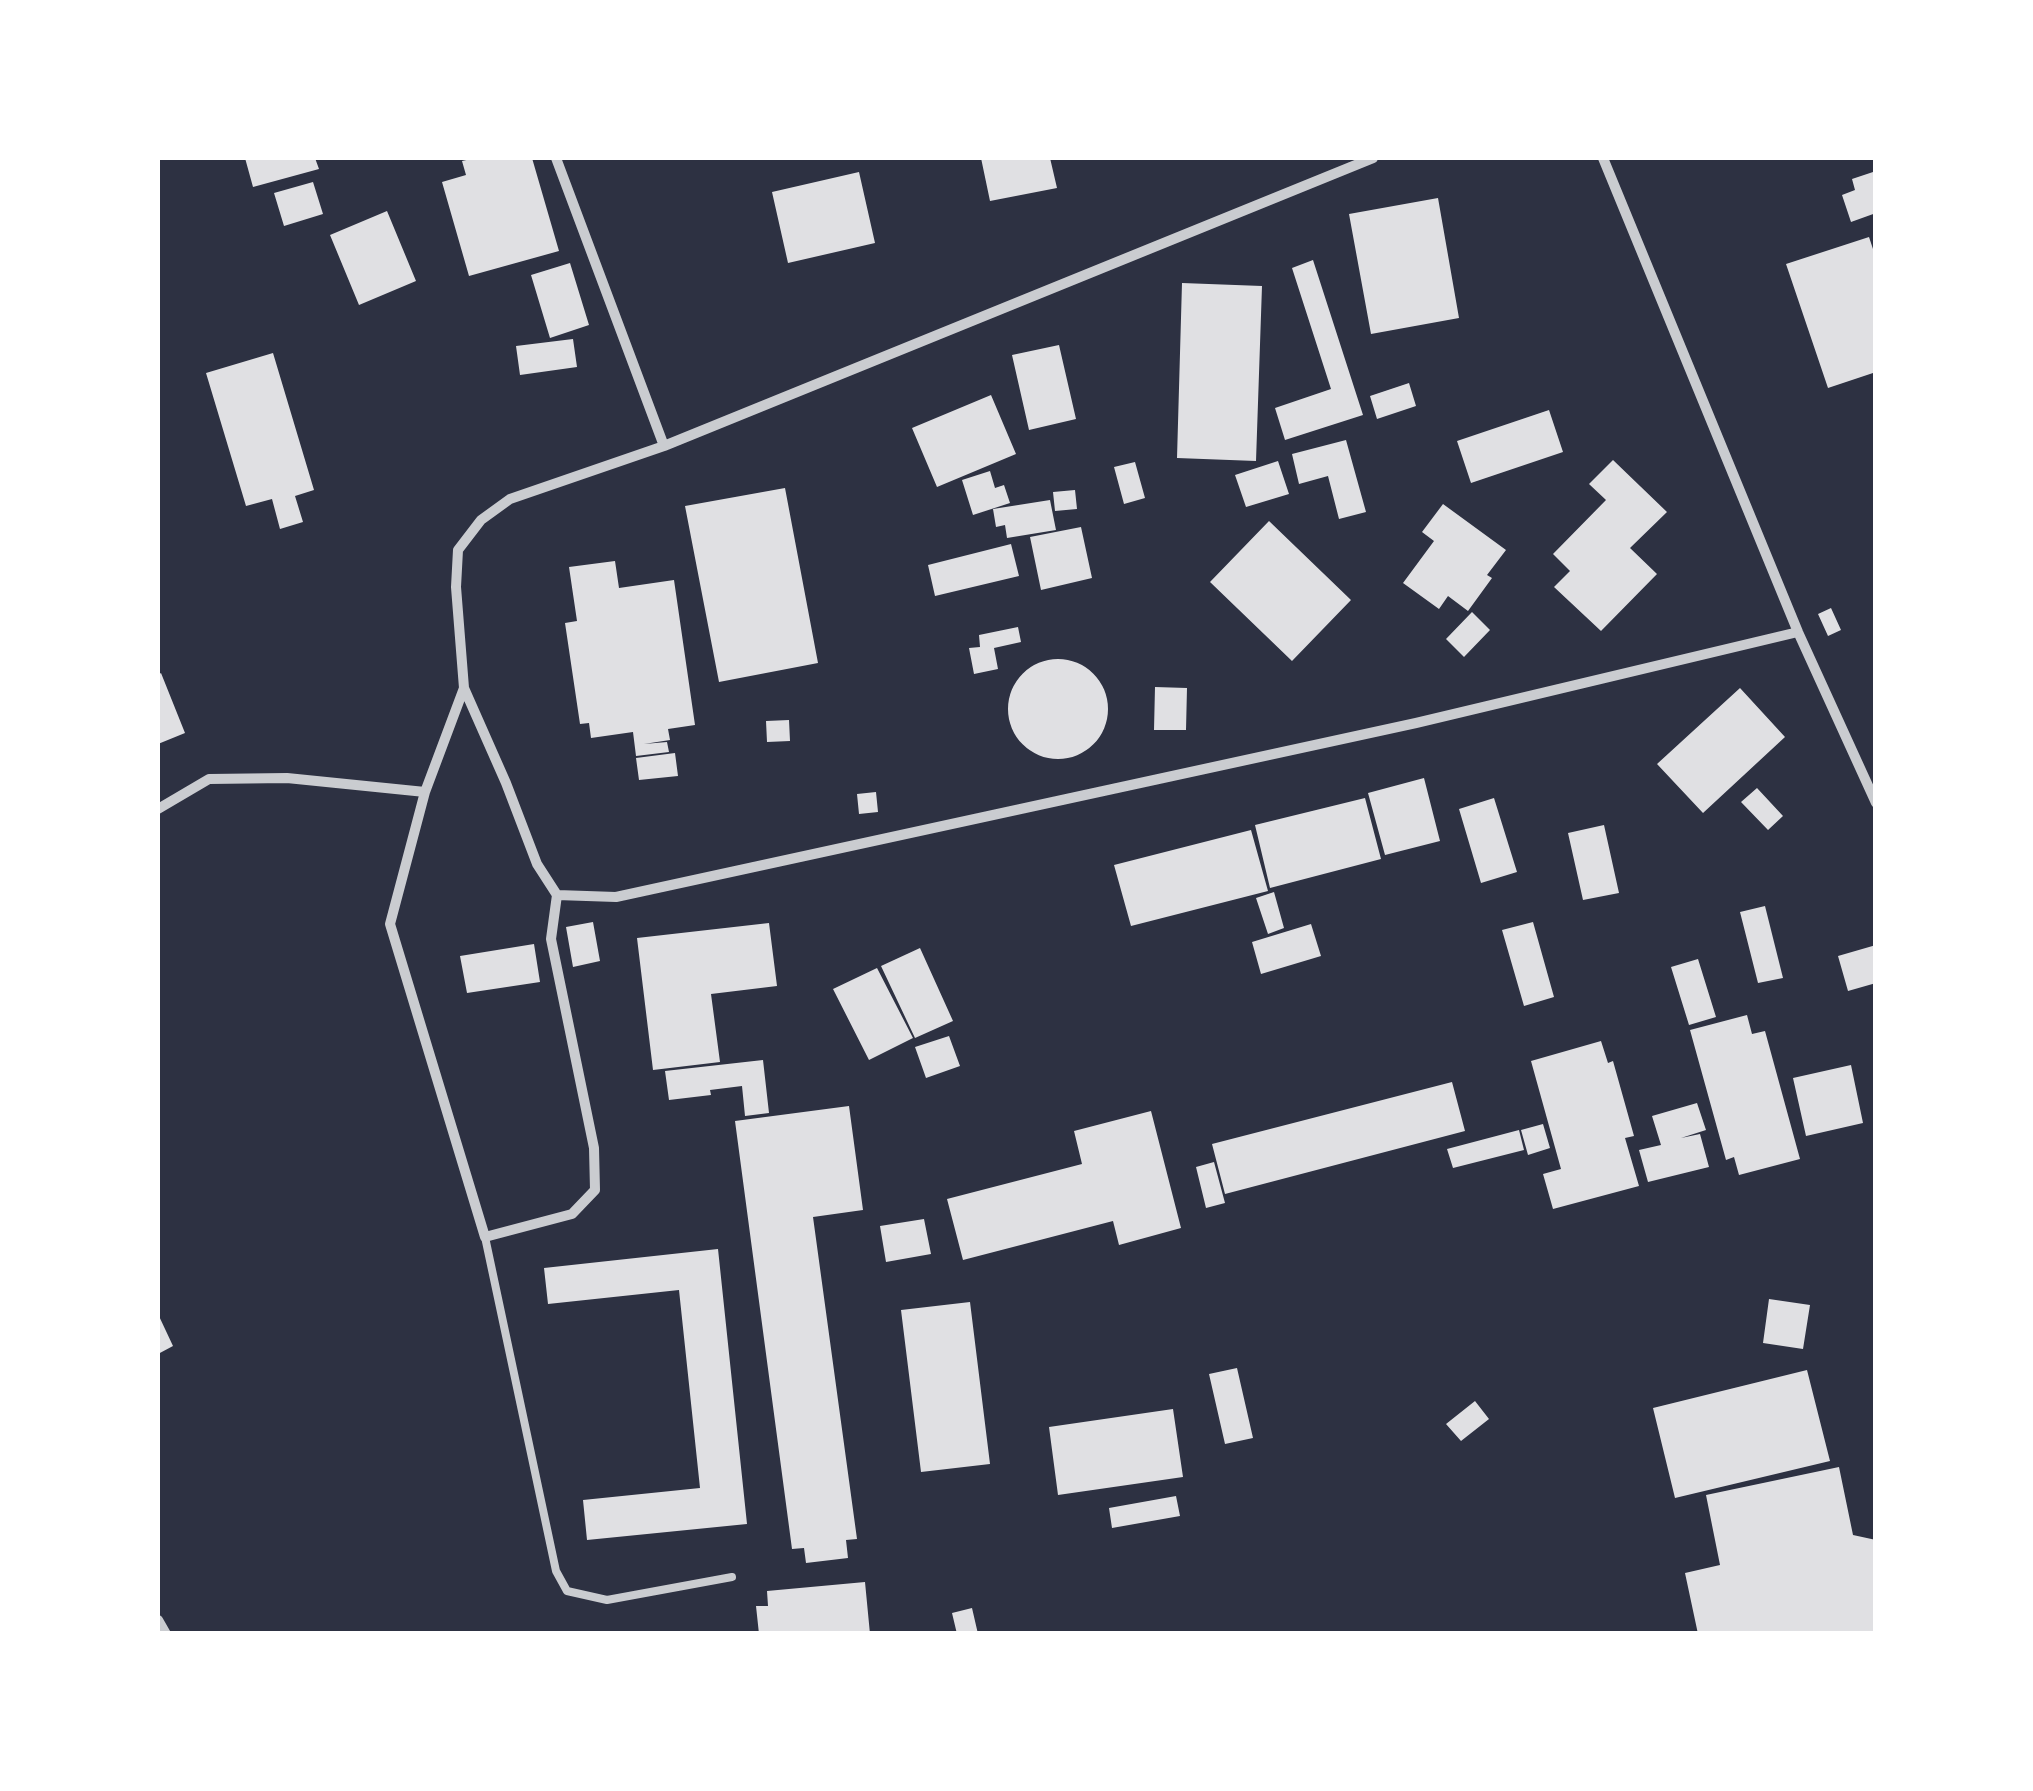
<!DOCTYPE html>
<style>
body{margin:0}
#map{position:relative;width:2033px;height:1791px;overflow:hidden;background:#2d3142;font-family:Overpass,sans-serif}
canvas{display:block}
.frame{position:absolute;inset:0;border:160px solid #fff;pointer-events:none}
</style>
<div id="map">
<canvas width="2033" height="1791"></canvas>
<div class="frame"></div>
</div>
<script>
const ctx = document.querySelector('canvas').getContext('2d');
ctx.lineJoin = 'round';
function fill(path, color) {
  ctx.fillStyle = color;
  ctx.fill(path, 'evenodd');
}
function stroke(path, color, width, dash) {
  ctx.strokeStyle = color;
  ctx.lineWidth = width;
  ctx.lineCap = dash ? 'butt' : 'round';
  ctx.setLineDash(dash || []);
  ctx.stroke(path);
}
fill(new Path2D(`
 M 245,158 L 315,158 L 319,169 L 253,187 Z
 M 475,158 L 532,158 L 559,251 L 469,276 L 442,182 L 466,175 L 462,161 Z
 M 981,158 L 1050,158 L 1057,188 L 990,201 Z
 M 1876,171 L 1876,213 L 1851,222 L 1842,195 L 1855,190 L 1852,179 Z
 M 859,172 L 875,243 L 788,263 L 772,192 Z
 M 313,182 L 323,214 L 284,226 L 274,193 Z
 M 1438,198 L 1459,318 L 1371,334 L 1349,214 Z
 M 387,211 L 416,281 L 359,305 L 330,235 Z
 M 1869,237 L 1876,258 L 1876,372 L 1828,388 L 1786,264 Z
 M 1313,260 L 1363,415 L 1285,440 L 1275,408 L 1331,389 L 1292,268 Z
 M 570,263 L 589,325 L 550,338 L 531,275 Z
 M 1182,283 L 1262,286 L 1256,461 L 1177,458 Z
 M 573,339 L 577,367 L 520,375 L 516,346 Z
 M 1059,345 L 1076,419 L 1029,430 L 1012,355 Z
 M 273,353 L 314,490 L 295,496 L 303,522 L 280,529 L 272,499 L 246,506 L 206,373 Z
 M 1409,383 L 1416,406 L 1377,419 L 1370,396 Z
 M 991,395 L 1016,454 L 937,487 L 912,428 Z
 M 1549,410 L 1563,452 L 1471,483 L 1457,441 Z
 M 1346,440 L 1366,512 L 1339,519 L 1328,476 L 1299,484 L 1292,454 Z
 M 1613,460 L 1667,512 L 1630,548 L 1657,574 L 1601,631 L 1554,587 L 1570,571 L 1553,554 L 1606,500 L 1589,484 Z
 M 1278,461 L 1289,494 L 1246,507 L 1235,475 Z
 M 1135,462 L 1145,498 L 1124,504 L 1114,467 Z
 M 990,471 L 995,488 L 1004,485 L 1010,503 L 973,515 L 962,480 Z
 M 785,488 L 818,663 L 719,682 L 685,506 Z
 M 1075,490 L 1077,509 L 1055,511 L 1053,492 Z
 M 1050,500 L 1056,530 L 1007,538 L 1005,525 L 996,527 L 993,509 Z
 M 1443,504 L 1506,550 L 1487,575 L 1492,578 L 1468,611 L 1448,596 L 1439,609 L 1403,583 L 1434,541 L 1422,532 Z
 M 1269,521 L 1351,600 L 1292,661 L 1210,582 Z
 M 1081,527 L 1092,578 L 1041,590 L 1030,537 Z
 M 1011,544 L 1019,576 L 935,596 L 928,565 Z
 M 615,561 L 619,588 L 674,580 L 695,725 L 668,729 L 670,740 L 644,744 L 667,742 L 669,752 L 636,756 L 633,732 L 591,738 L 589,723 L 580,724 L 565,623 L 577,621 L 569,567 Z
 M 1831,608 L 1841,630 L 1828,636 L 1818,614 Z
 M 1472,612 L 1490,630 L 1464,657 L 1446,639 Z
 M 1018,627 L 1021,642 L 994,648 L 998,669 L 974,674 L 969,648 L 980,647 L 979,635 Z
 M1008 709a50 50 0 1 1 100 0a50 50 0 1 1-100 0Z
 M 161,673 L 185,733 L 158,744 L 158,675 Z
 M 1155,687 L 1187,688 L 1186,730 L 1154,730 Z
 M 1740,688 L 1785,737 L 1703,813 L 1657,764 Z
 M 789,720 L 790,741 L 767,742 L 766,721 Z
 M 675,753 L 678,776 L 639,780 L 636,758 Z
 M 1424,778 L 1440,841 L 1385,855 L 1368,793 Z
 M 1757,788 L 1783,816 L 1768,830 L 1741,802 Z
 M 876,792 L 878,812 L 859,814 L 857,794 Z
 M 1365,798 L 1381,859 L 1270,888 L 1255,825 Z
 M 1494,798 L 1517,872 L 1481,883 L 1459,809 Z
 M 1604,825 L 1619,893 L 1583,900 L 1568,833 Z
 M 1251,830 L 1268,891 L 1131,926 L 1114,865 Z
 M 1274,892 L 1284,928 L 1268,934 L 1256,898 Z
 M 1765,906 L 1783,978 L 1758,983 L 1740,912 Z
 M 593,922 L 600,961 L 573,967 L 566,927 Z
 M 1533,922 L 1554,997 L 1524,1006 L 1502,930 Z
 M 769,923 L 777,986 L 711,994 L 720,1062 L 653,1070 L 637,938 Z
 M 1311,924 L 1321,956 L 1261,974 L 1252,942 Z
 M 534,944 L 540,982 L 467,993 L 460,956 Z
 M 1876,945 L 1876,983 L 1848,991 L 1838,956 Z
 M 920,948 L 953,1021 L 915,1038 L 881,966 Z
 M 1698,959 L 1716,1017 L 1689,1025 L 1671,967 Z
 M 877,968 L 913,1038 L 869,1060 L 833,989 Z
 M 1747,1015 L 1752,1034 L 1765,1031 L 1800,1159 L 1739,1175 L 1734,1157 L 1726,1160 L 1690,1030 Z
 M 949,1036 L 960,1066 L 926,1078 L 915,1047 Z
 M 1601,1041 L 1608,1063 L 1613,1061 L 1634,1136 L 1625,1138 L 1639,1186 L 1553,1209 L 1543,1174 L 1561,1169 L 1531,1061 Z
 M 763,1060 L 769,1113 L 745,1116 L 742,1086 L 710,1090 L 711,1095 L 669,1100 L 665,1071 Z
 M 1851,1065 L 1863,1123 L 1806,1136 L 1793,1078 Z
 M 1452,1082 L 1465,1131 L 1225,1194 L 1212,1144 Z
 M 1697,1103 L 1706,1130 L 1681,1138 L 1700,1134 L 1709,1167 L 1648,1182 L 1639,1150 L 1661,1145 L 1652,1116 Z
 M 849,1106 L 863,1210 L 813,1217 L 857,1539 L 846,1540 L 848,1558 L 806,1563 L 804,1548 L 792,1549 L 735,1121 Z
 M 1151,1111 L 1181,1228 L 1119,1245 L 1113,1221 L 963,1260 L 947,1199 L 1082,1164 L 1074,1131 Z
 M 1543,1124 L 1550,1148 L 1528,1155 L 1521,1130 Z
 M 1519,1130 L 1524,1150 L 1453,1168 L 1447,1149 Z
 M 1214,1162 L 1225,1203 L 1206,1208 L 1196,1167 Z
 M 924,1219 L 931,1254 L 886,1262 L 880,1226 Z
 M 718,1249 L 747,1524 L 587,1540 L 583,1500 L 700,1488 L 679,1290 L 548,1304 L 544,1268 Z
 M 1769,1299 L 1810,1305 L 1803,1349 L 1763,1343 Z
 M 970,1302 L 990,1464 L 921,1472 L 901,1310 Z
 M 158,1314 L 173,1346 L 158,1354 Z
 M 1237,1368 L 1253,1438 L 1225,1444 L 1209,1374 Z
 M 1807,1370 L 1830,1461 L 1675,1498 L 1653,1408 Z
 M 1475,1401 L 1489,1419 L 1461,1441 L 1446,1424 Z
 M 1173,1409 L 1183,1477 L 1058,1495 L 1049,1427 Z
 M 1839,1467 L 1853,1535 L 1876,1540 L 1876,1634 L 1698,1634 L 1685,1573 L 1720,1565 L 1706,1495 Z
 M 1176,1496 L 1180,1516 L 1112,1528 L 1109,1508 Z
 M 865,1582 L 870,1634 L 759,1634 L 756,1606 L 768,1606 L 767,1591 Z
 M 972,1608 L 978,1634 L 957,1634 L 952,1613 Z`), '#e0e0e3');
stroke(new Path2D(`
 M 485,1237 L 556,1571 L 567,1591 L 607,1600 L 732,1577`), '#caccd0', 8);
stroke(new Path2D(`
 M 556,158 L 664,446
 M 1603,158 L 1798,632 L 1876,803
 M 464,688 L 506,783 L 537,864 L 557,895 L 551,939 L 594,1148 L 595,1190 L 572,1214 L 485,1237 L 390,924 L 425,792 L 464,688 L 456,587 L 458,550 L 481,520 L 510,499 L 664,446 L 1373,158
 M 158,809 L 209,779 L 287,778 L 425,792
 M 557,895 L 616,897 L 1416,723 L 1798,632
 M 158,1620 L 166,1634`), '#caccd0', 10);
</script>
